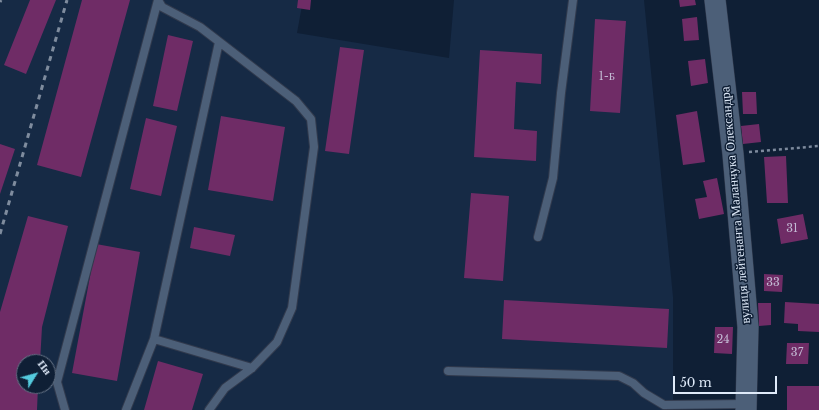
<!DOCTYPE html>
<meta charset="utf-8">
<style>
body{margin:0}
#map{position:relative;width:819px;height:410px;overflow:hidden;background:#0f1f35;font-family:"Libre Baskerville",serif}
canvas{display:block}
.north{position:absolute;left:16px;top:354px;width:40px;height:40px;box-sizing:border-box;background:#0f1f35;border:1px solid #627083;border-radius:50%;rotate:53deg;font-size:11px;font-weight:700;line-height:16px;text-align:center;color:#dfeaf9}
.north::after{content:'';display:block;margin:auto;width:14px;height:18px;background:#54cadd;clip-path:polygon(50% 0,100% 100%,50% 72%,0 100%)}
.scale{position:absolute;left:673px;top:376px;width:104px;height:18px;box-sizing:border-box;border:2px solid #dfeaf9;border-top:0;padding-left:5px;font-size:12px;line-height:14px;white-space:nowrap;color:#dfeaf9;-webkit-text-stroke:3px #0f1f35;paint-order:stroke}
</style>
<div id="map">
<canvas width="819" height="410"></canvas>
<div class="north">Пн</div>
<div class="scale">50 m</div>
</div>
<script>
const ctx = document.querySelector('canvas').getContext('2d');
ctx.lineJoin = 'round';
function fill(path, color) {
  ctx.fillStyle = color;
  ctx.fill(path, 'evenodd');
}
function stroke(path, color, width, dash) {
  ctx.strokeStyle = color;
  ctx.lineWidth = width;
  ctx.lineCap = dash ? 'butt' : 'round';
  ctx.setLineDash(dash || []);
  ctx.stroke(path);
}
function drawText(font, color, halo, rows, align = 'center') {
  ctx.font = font + ' "Libre Baskerville",serif';
  ctx.lineWidth = 3;
  ctx.setLineDash([]);
  ctx.textBaseline = 'middle';
  ctx.strokeStyle = halo;
  ctx.fillStyle = color;
  for (const [text, x, y, turn = 0] of rows) {
    ctx.save();
    ctx.translate(x, y);
    ctx.rotate((+turn || 0) * Math.PI / 180);
    ctx.textAlign = isNaN(turn) ? turn : align;
    if (halo) ctx.strokeText(text, 0, 0);
    ctx.fillText(text, 0, 0);
    ctx.restore();
  }
}
fill(new Path2D(`
 M 0,0 L 303,0 L 297,33 L 449,58 L 454,0 L 644,0 L 673,297 L 673,410 L 0,410 ZM 24,362 L 48,362 L 48,386 L 24,386 Z`), '#162a45');
fill(new Path2D(`
 M 30,0 L 56,0 L 26,74 L 4,65 Z
 M 82,0 L 130,0 L 81,177 L 37,165 Z
 M 298,0 L 311,0 L 310,10 L 297,8 Z
 M 679,0 L 695,0 L 696,5 L 680,7 Z
 M 697,17 L 699,40 L 684,41 L 682,19 Z
 M 595,19 L 626,21 L 620,113 L 590,111 Z
 M 168,35 L 193,41 L 177,111 L 153,106 Z
 M 340,47 L 364,50 L 349,154 L 325,151 Z
 M 480,50 L 542,54 L 541,84 L 516,82 L 514,129 L 537,131 L 536,161 L 474,157 Z
 M 705,59 L 708,83 L 691,86 L 688,61 Z
 M 742,92 L 756,92 L 757,114 L 743,114 Z
 M 697,111 L 705,162 L 683,165 L 676,115 Z
 M 221,116 L 285,127 L 273,201 L 208,190 Z
 M 146,118 L 177,126 L 161,196 L 130,189 Z
 M 759,124 L 761,142 L 743,144 L 741,126 Z
 M 0,144 L 15,149 L 0,194 Z
 M 786,156 L 788,203 L 767,203 L 764,157 Z
 M 717,178 L 724,214 L 699,219 L 695,199 L 707,197 L 703,181 Z
 M 471,193 L 509,196 L 503,281 L 464,278 Z
 M 803,214 L 808,239 L 781,244 L 777,219 Z
 M 28,216 L 68,226 L 42,327 L 40,362 L 24,362 L 24,386 L 38,386 L 37,410 L 0,410 L 0,312 Z
 M 194,227 L 235,235 L 230,256 L 190,248 Z
 M 96,244 L 140,252 L 117,381 L 72,373 Z
 M 764,274 L 783,275 L 782,292 L 764,291 Z
 M 504,300 L 669,309 L 667,348 L 502,339 Z
 M 785,302 L 819,304 L 819,332 L 798,331 L 798,324 L 784,323 Z
 M 758,303 L 771,303 L 771,325 L 759,326 Z
 M 715,327 L 733,327 L 732,354 L 714,353 Z
 M 787,343 L 809,343 L 808,364 L 786,364 Z
 M 158,361 L 203,374 L 192,410 L 144,410 Z
 M 787,386 L 819,386 L 819,410 L 787,410 Z`), '#6f2c66');
const service = new Path2D(`
 M 158,0 L 162,7 L 200,27 L 296,101 L 311,119 L 314,147 L 292,308 L 277,342 L 252,368 L 225,388 L 209,410
 M 538,237 L 553,178 L 561,93 L 573,0
 M 154,339 L 252,368
 M 448,371 L 619,376 L 633,383 L 644,393 L 664,405 L 745,404
 M 65,410 L 57,382 L 158,0
 M 126,410 L 154,339 L 219,42`);
const tertiary = new Path2D(`
 M 715,0 L 733,154 L 748,327 L 746,410`);
stroke(service, '#313a4d', 10);
stroke(tertiary, '#313a4d', 22);
stroke(new Path2D(`
 M 749,152 L 819,146`), '#7d8a9d', 2.5, [3, 3]);
stroke(service, '#4c5f78', 8);
stroke(tertiary, '#4c5f78', 21);
stroke(new Path2D(`
 M 0,2 L 1,0
 M 0,234 L 67,0`), '#7f8c9e', 3, [5, 5]);
drawText('11px', '#c3bad4', null, [
 ["1-Б",607,77],
 ["31",792,229],
 ["33",773,283],
 ["24",723,340],
 ["37",797,353]
]);
drawText('13px', '#dfeaf9', '#0f1f35', [
 ["вулиця лейтенанта Маланчука Олександра",736,205,-95]
]);
</script>
